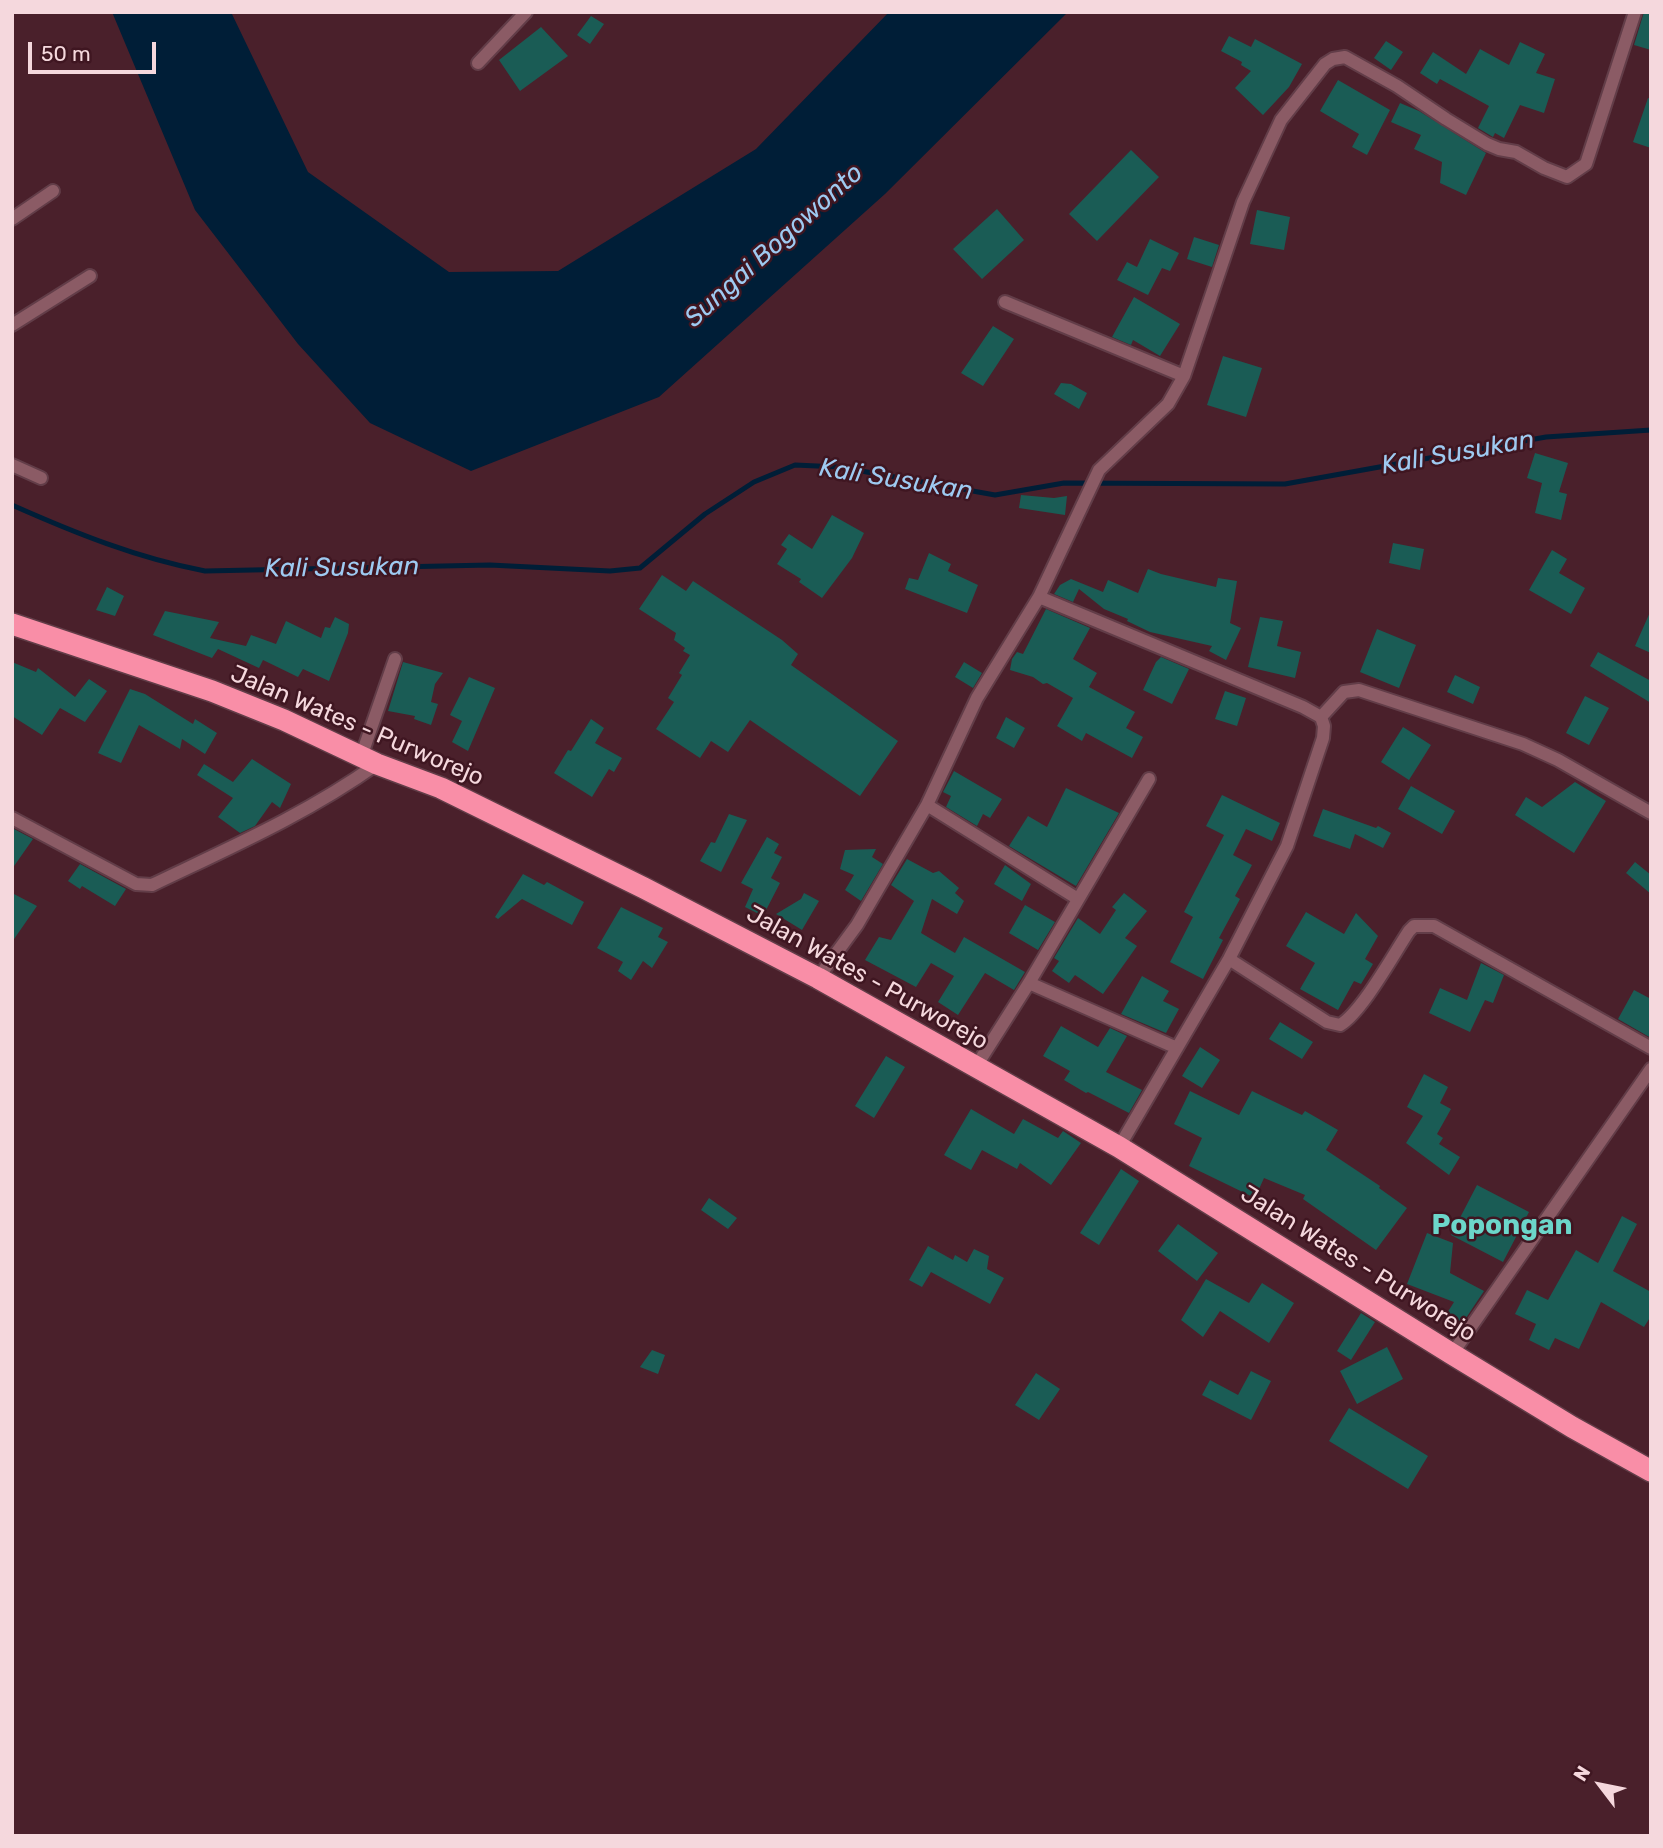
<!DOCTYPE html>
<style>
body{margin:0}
#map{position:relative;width:1663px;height:1848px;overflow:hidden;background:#4a202b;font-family:Rubik,sans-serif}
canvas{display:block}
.frame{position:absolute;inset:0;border:14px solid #f5d8dd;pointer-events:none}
.north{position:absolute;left:1565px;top:1750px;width:70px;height:70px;-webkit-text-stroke:5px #3f1621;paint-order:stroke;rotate:302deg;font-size:19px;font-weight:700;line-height:28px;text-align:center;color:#f5d8dd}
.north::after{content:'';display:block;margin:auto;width:24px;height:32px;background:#f5d8dd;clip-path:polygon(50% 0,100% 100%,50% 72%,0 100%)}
.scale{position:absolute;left:28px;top:42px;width:128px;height:32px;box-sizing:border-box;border:4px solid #f5d8dd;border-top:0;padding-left:9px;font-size:21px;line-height:24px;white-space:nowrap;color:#f5d8dd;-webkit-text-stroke:5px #3f1621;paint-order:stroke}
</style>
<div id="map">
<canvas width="1663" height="1848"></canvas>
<div class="frame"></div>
<div class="north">N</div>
<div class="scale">50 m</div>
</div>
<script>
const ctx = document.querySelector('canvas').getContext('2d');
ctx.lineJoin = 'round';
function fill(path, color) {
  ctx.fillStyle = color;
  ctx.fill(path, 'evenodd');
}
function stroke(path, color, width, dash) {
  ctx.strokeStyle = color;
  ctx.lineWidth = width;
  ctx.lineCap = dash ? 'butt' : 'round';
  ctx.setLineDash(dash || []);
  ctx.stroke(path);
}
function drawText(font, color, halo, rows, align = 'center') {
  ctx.font = font + ' Rubik,sans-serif';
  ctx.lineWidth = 5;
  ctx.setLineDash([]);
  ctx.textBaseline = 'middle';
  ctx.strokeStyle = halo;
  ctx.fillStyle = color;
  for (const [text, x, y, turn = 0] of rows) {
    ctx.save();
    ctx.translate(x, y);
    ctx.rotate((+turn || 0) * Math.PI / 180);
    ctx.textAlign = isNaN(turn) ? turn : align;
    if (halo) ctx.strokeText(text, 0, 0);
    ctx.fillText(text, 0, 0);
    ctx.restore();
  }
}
fill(new Path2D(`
 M 112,12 L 231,12 L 308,172 L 449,272 L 558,271 L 756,149 L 889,12 L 1068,12 L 885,194 L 659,397 L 471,471 L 370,423 L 298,344 L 195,210 Z`), '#001e37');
stroke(new Path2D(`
 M 12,505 C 75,533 137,558 205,571 L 490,565 L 610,571 L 640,568 L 705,514 L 754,482 L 795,465 L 839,467 L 995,495 L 1064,483 L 1285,484 L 1546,437 L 1651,430`), '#001e37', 5);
fill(new Path2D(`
 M 1644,12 L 1651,12 L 1651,50 L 1634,45 Z
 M 591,16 L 604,24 L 590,44 L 577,35 Z
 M 541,27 L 568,56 L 520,91 L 499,60 Z
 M 1229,36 L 1251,47 L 1255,39 L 1302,64 L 1289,87 L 1263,115 L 1235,88 L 1251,71 L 1241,65 L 1242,62 L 1221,51 Z
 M 1386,41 L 1403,52 L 1391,70 L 1374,58 Z
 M 1520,42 L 1545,54 L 1536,73 L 1555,79 L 1544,113 L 1520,105 L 1504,138 L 1495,133 L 1493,137 L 1478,128 L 1489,106 L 1440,79 L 1437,84 L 1420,73 L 1433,52 L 1466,74 L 1480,49 L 1509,65 Z
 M 1338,80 L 1390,110 L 1367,155 L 1352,147 L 1359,134 L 1320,111 Z
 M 1648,98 L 1651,99 L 1651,148 L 1633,142 Z
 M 1400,103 L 1419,111 L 1486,153 L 1466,195 L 1440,183 L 1442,162 L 1414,149 L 1421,135 L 1391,122 Z
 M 1131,150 L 1159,177 L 1097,241 L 1069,214 Z
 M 997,209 L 1024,240 L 982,279 L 953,249 Z
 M 1257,210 L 1290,217 L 1284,250 L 1250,244 Z
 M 1194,237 L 1219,245 L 1212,267 L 1187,259 Z
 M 1150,239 L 1179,253 L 1170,271 L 1162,268 L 1148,295 L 1117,280 L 1127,262 L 1137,267 Z
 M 1134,297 L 1180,324 L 1160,356 L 1133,340 L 1131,345 L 1112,337 Z
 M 993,326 L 1014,339 L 983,386 L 961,373 Z
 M 1223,356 L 1262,368 L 1246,417 L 1207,405 Z
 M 1061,383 L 1071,384 L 1087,393 L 1079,409 L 1054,394 Z
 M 1535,453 L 1568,463 L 1559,492 L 1567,494 L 1561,520 L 1535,513 L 1542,483 L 1527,478 Z
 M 1021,495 L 1054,498 L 1067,496 L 1065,515 L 1019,508 Z
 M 832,515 L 864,533 L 852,558 L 822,598 L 799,582 L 801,579 L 777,564 L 787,549 L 781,545 L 789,534 L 812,549 Z
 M 1393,543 L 1424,549 L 1420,570 L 1389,563 Z
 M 1552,550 L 1567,559 L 1559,573 L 1585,588 L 1571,614 L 1529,590 Z
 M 929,553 L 951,564 L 948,571 L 978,585 L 967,613 L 905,589 L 909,578 L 918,580 Z
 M 1148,569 L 1161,574 L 1216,587 L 1218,578 L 1237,581 L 1230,623 L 1241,628 L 1226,660 L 1209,651 L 1212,646 L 1150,632 L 1127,621 L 1128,619 L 1104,609 L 1079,589 L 1073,602 L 1054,594 L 1060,585 L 1071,579 L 1103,592 L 1108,580 L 1138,593 Z
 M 662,575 L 686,591 L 693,581 L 782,640 L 798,654 L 791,665 L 898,741 L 860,796 L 750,720 L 728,752 L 711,741 L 700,758 L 656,729 L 674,702 L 668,698 L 682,675 L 679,673 L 690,655 L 683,651 L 685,648 L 674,640 L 676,633 L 639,609 Z
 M 107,587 L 124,596 L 115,616 L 96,610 Z
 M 1046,609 L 1090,628 L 1073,659 L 1097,673 L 1089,687 L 1135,712 L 1126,728 L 1143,737 L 1132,758 L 1086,733 L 1082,741 L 1057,726 L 1073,698 L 1047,683 L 1043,684 L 1033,677 L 1010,670 L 1012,659 L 1017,652 L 1023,654 Z
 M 1651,610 L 1651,653 L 1635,646 Z
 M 165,611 L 219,622 L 210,638 L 246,646 L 251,635 L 276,644 L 286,621 L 321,638 L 325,627 L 330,628 L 335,617 L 349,624 L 348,633 L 329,681 L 303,669 L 298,677 L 263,660 L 259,668 L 218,649 L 212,658 L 153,635 Z
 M 1260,617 L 1283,621 L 1277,646 L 1301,652 L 1295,678 L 1248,667 Z
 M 1377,629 L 1416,645 L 1399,688 L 1360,672 Z
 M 1598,652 L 1651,681 L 1651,703 L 1590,666 Z
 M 1161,657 L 1189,669 L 1172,704 L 1143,690 L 1156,662 Z
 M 12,662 L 36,672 L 38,668 L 75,697 L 89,679 L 107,691 L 85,722 L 60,708 L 42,735 L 12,716 Z
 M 403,662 L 443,673 L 435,684 L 431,702 L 438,704 L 431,725 L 414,719 L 415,716 L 388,711 Z
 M 964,662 L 982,673 L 973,688 L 955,677 Z
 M 1455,675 L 1480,687 L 1473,704 L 1447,692 Z
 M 469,677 L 495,688 L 468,751 L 452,742 L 462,721 L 450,715 Z
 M 130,689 L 145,694 L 193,724 L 195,719 L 217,733 L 205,754 L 182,739 L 180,749 L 139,725 L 121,763 L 98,753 Z
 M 1225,691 L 1246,698 L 1237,726 L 1215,719 Z
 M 1585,696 L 1609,708 L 1589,745 L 1566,733 Z
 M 1006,717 L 1025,728 L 1014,748 L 996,738 Z
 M 591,719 L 604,728 L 595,743 L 622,758 L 614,772 L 609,769 L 592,797 L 554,773 L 568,750 L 571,751 Z
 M 1403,727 L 1431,745 L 1409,780 L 1381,762 Z
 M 252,759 L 291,784 L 280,808 L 272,802 L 255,826 L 240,833 L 218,817 L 233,798 L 197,775 L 204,764 L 233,782 Z
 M 954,771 L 1002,799 L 990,818 L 983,814 L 977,826 L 946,807 L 951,796 L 943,792 Z
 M 1575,782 L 1606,801 L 1574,853 L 1515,815 L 1526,797 L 1542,807 Z
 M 1411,786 L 1455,811 L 1442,834 L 1398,809 Z
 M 1066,788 L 1119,813 L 1076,886 L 1009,846 L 1028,816 L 1047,827 Z
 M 1222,795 L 1280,823 L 1272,841 L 1246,829 L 1233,855 L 1252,865 L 1235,896 L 1240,899 L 1219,938 L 1223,940 L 1203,979 L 1170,962 L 1193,917 L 1184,912 L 1224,835 L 1206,826 Z
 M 1323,809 L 1376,828 L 1378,826 L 1391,833 L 1383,848 L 1355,834 L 1350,849 L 1313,836 Z
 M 729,814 L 747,820 L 721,872 L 700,861 L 711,842 L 715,843 Z
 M 12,828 L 33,839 L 12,869 Z
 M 767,837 L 779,844 L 774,853 L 782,857 L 771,878 L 780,883 L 763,916 L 745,907 L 753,889 L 741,883 Z
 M 876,849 L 872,857 L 883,864 L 861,901 L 845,890 L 854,875 L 840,869 L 845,850 Z
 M 907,859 L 933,873 L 939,871 L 959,888 L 955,893 L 964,901 L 957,914 L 932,899 L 921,933 L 955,953 L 964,937 L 1025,972 L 1014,990 L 985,973 L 958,1015 L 938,1002 L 954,976 L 931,963 L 916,987 L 865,960 L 879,937 L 891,940 L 914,901 L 891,885 Z
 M 1635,862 L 1651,875 L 1651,894 L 1626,873 Z
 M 80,864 L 126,889 L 115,906 L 82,886 L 80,889 L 68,881 Z
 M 1005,865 L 1031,884 L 1022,901 L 994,884 Z
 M 523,874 L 544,885 L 547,882 L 584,902 L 572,925 L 522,899 L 498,919 L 495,917 Z
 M 12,893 L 37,906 L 12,942 Z
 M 804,893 L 819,901 L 802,930 L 776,914 L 801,899 Z
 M 1124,893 L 1147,911 L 1125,938 L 1137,946 L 1103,994 L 1075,975 L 1069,983 L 1052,971 L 1059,961 L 1054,958 L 1078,918 L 1100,934 L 1116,910 L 1112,907 Z
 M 1025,905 L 1055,922 L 1038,950 L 1009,933 Z
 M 621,907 L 663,928 L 658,937 L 668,942 L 652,968 L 643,961 L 631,980 L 618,971 L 623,962 L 597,948 Z
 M 1306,912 L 1344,934 L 1356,913 L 1378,936 L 1365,959 L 1373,964 L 1361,984 L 1354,981 L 1338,1010 L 1300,989 L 1315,963 L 1286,946 Z
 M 1481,963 L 1504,975 L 1493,1003 L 1485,1000 L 1470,1032 L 1429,1013 L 1440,988 L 1467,1000 Z
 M 1142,976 L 1169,991 L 1163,1001 L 1179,1009 L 1166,1033 L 1121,1014 Z
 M 1634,990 L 1651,999 L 1651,1038 L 1618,1019 Z
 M 1280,1022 L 1313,1042 L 1302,1059 L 1269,1039 Z
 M 1061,1026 L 1098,1047 L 1110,1028 L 1127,1036 L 1106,1072 L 1142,1090 L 1129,1113 L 1088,1092 L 1086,1093 L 1064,1080 L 1070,1071 L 1043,1056 Z
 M 1200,1047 L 1220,1060 L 1202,1088 L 1182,1076 Z
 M 886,1056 L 905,1067 L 874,1118 L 855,1106 Z
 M 1424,1074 L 1448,1087 L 1440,1103 L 1451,1109 L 1437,1134 L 1443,1138 L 1439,1144 L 1460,1157 L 1449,1175 L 1406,1143 L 1423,1116 L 1407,1107 Z
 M 1190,1091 L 1239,1115 L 1252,1091 L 1302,1115 L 1305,1111 L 1338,1130 L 1326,1150 L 1380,1186 L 1379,1188 L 1407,1208 L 1376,1250 L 1303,1199 L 1305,1195 L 1264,1178 L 1255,1198 L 1189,1166 L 1202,1138 L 1174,1124 Z
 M 971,1109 L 1014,1134 L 1023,1119 L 1058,1138 L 1063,1131 L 1081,1143 L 1051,1185 L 1020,1163 L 1017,1169 L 982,1150 L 971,1170 L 944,1155 Z
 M 1121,1169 L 1139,1181 L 1099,1245 L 1080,1233 Z
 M 1477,1185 L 1529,1212 L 1503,1262 L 1451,1235 Z
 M 709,1198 L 737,1218 L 728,1229 L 701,1210 Z
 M 1622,1216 L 1637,1224 L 1613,1271 L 1651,1292 L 1651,1316 L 1644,1327 L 1601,1302 L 1579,1349 L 1555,1338 L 1549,1350 L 1529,1340 L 1536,1324 L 1515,1314 L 1527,1290 L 1548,1300 L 1576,1250 L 1598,1263 Z
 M 1178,1224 L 1218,1253 L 1197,1281 L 1158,1251 Z
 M 1427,1233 L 1453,1243 L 1450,1273 L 1484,1291 L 1460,1327 L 1444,1318 L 1454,1302 L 1407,1284 Z
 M 928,1246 L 953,1260 L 955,1255 L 967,1262 L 974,1249 L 989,1256 L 987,1269 L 1004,1278 L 990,1304 L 931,1272 L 922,1287 L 909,1280 Z
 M 1206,1279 L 1249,1303 L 1262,1283 L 1294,1303 L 1269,1343 L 1220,1311 L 1203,1337 L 1181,1320 Z
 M 1361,1313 L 1375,1322 L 1351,1360 L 1337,1351 Z
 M 1387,1347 L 1403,1379 L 1357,1404 L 1340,1371 Z
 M 652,1350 L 665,1355 L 658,1374 L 640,1367 Z
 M 1251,1371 L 1271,1381 L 1251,1420 L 1202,1395 L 1210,1380 L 1238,1395 Z
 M 1036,1373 L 1060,1389 L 1039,1420 L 1015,1405 Z
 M 1349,1408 L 1428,1456 L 1408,1489 L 1329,1441 Z`), '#1a5c55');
const street = new Path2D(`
 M 478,63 L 526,12
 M 12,219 L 53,191
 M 1005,302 L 1184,376
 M 12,325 L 90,276
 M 12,465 L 41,478
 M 1039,597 L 1303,707 L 1321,717 L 1324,726 L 1323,738 L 1287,846 L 1229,959 L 1119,1147
 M 1321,717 L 1344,692 L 1359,690 L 1523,744 L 1558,760 L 1651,813
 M 361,757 L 395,659
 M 927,805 L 1078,899
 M 12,818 L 136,884 L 152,885 C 229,848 307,814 377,764
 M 1229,959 L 1327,1022 L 1340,1025 C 1362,1012 1393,955 1409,931 L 1414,926 L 1434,926 L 1651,1048
 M 818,978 L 857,925 L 927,805 L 977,698 L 1039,597 L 1099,470 L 1168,404 L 1184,376 L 1243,202 L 1281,120 L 1325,64 L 1333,59 L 1345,57 L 1397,86 L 1446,119 L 1487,144 L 1499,149 L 1516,152 L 1544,168 L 1567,177 L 1586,164 L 1635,12
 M 1029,983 L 1177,1048
 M 975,1068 L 1029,983 L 1149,779
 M 1452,1354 L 1651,1069`);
const highway = new Path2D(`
 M 12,624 L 212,691 L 284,720 L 377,764 L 441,788 L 644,888 L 818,978 L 1119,1147 L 1452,1354 L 1572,1427 L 1651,1471`);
stroke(street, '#623d48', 16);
stroke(highway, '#623d48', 24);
stroke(street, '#8b5b65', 12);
stroke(highway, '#f98ea7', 21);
drawText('24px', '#f5d8dd', '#3f1621', [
 ["Jalan Wates - Purworejo",357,726,23],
 ["Jalan Wates - Purworejo",867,978,29],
 ["Jalan Wates - Purworejo",1358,1264,32]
]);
drawText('italic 26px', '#9ecaf1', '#3f1621', [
 ["Sungai Bogowonto",774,246,-42],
 ["Kali Susukan",1458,453,-10],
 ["Kali Susukan",896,480,9],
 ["Kali Susukan",342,568,-1]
]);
drawText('bold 28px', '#6cd6ca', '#3f1621', [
 ["Popongan",1502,1226]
]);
</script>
